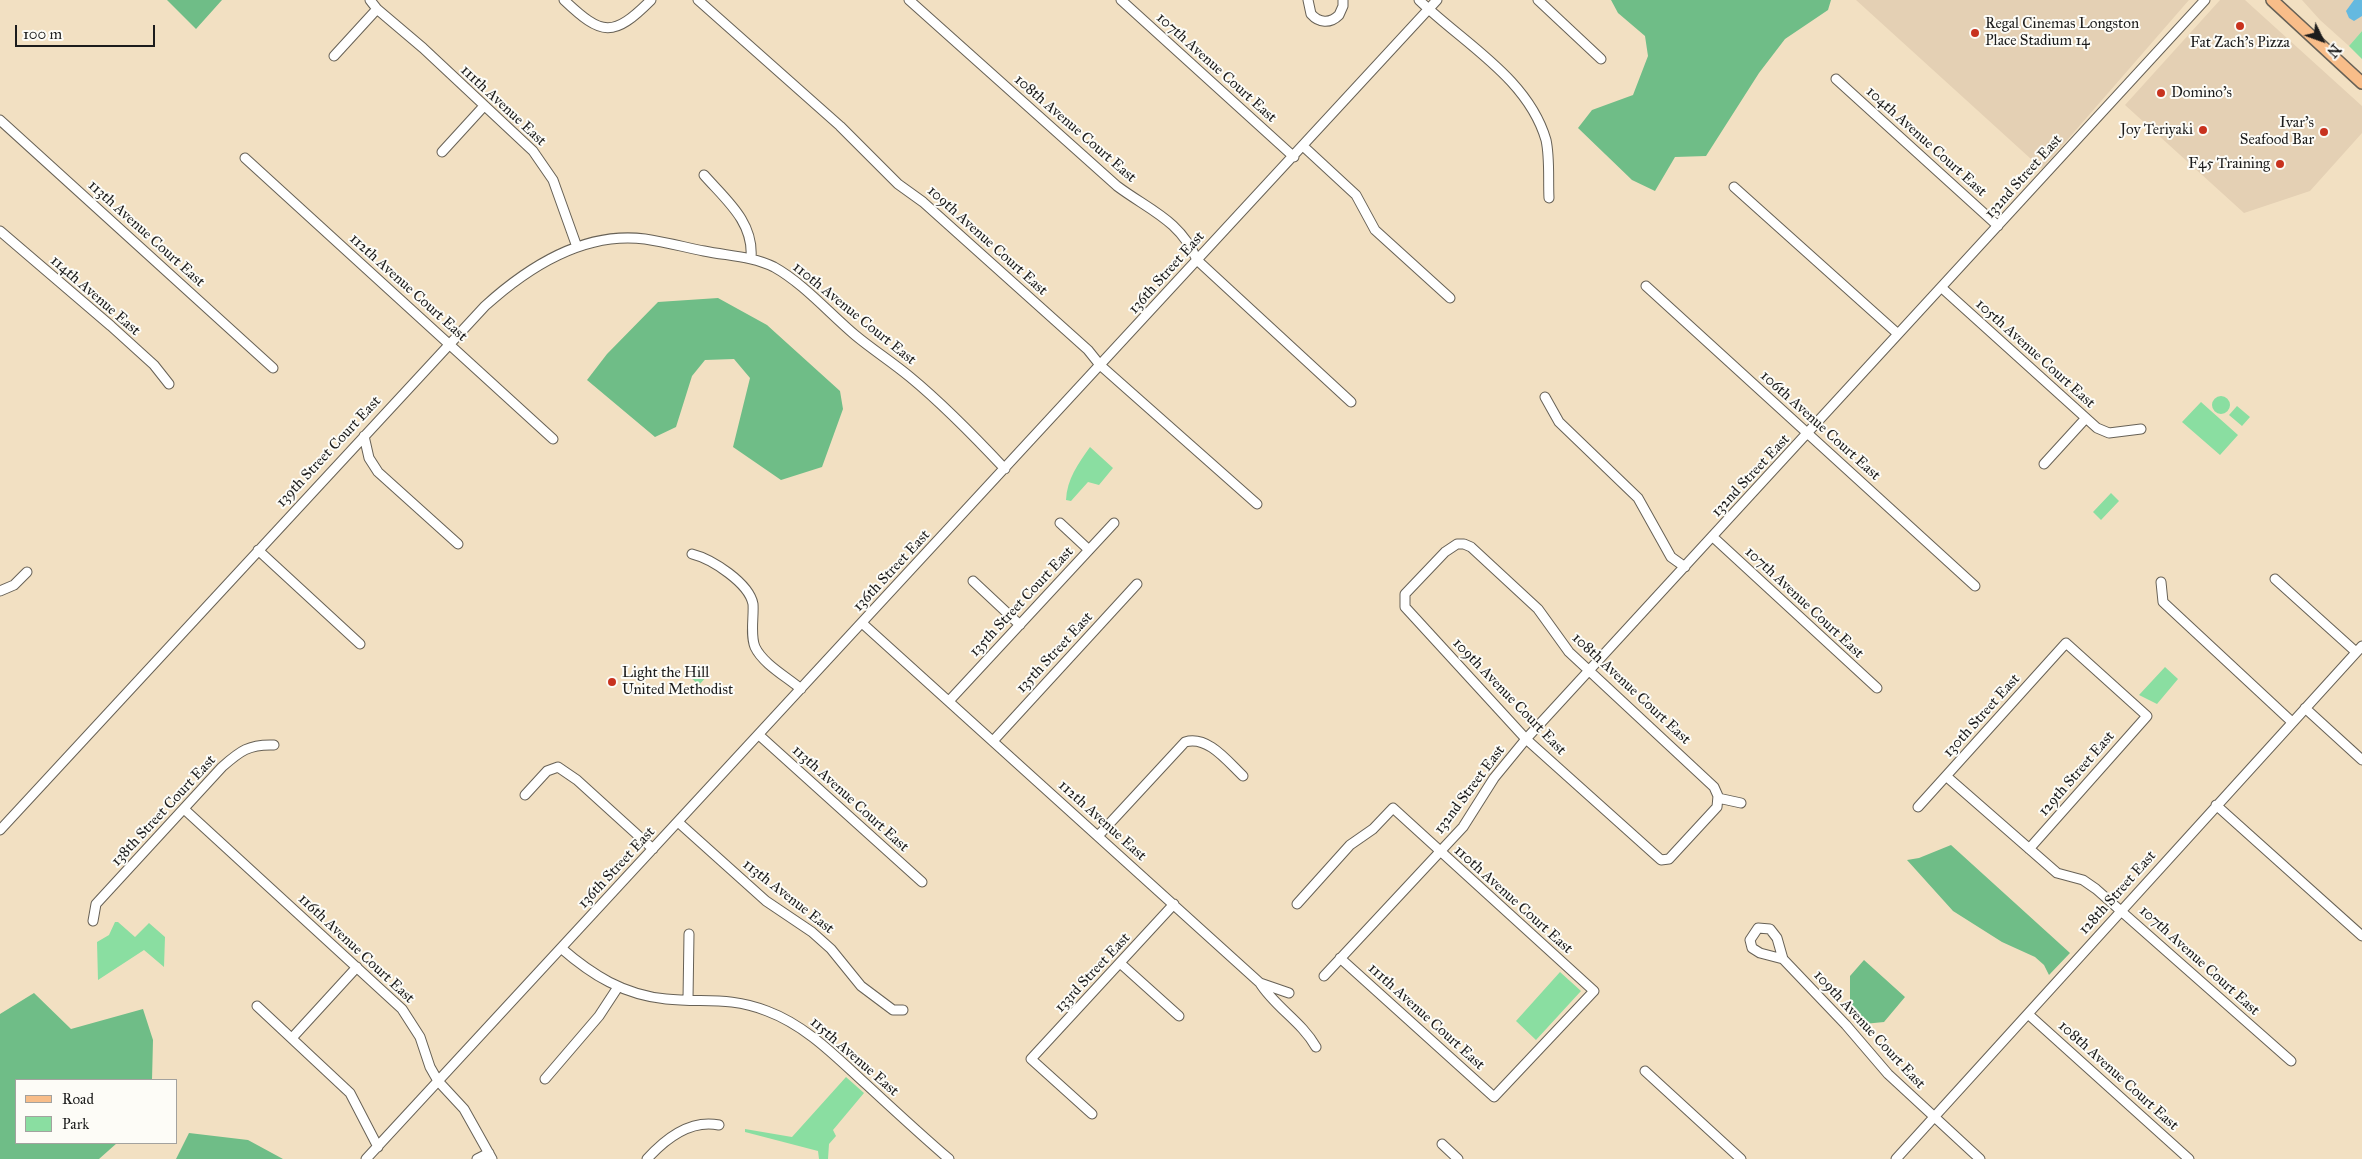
<!DOCTYPE html>
<style>
body{margin:0}
#map{position:relative;width:2362px;height:1159px;overflow:hidden;background:#f2e0c2;font-family:"IM FELL Great Primer",serif}
canvas{display:block}
.legend{position:absolute;left:15px;top:1079px;width:162px;height:65px;box-sizing:border-box;background:#fdfcf7;border:1px solid #a3a29f;margin:0;padding:6px 9px;list-style:none;font-size:15px;color:#1c1c1c}
.legend li{display:flex;align-items:center;gap:10px;height:25px}
.legend b{width:25px;border:1px solid #a3a29f}
.north{position:absolute;left:2297px;top:15px;width:50px;height:50px;-webkit-text-stroke:4px #fdfcf7;paint-order:stroke;rotate:132deg;font-size:14px;font-weight:700;line-height:20px;text-align:center;color:#1c1c1c}
.north::after{content:'';display:block;margin:auto;width:18px;height:22px;background:#1c1c1c;clip-path:polygon(50% 0,100% 100%,50% 72%,0 100%)}
.scale{position:absolute;left:15px;top:25px;width:140px;height:22px;box-sizing:border-box;border:2px solid #1c1c1c;border-top:0;padding-left:6px;font-size:15px;line-height:18px;white-space:nowrap;color:#1c1c1c;-webkit-text-stroke:4px #fdfcf7;paint-order:stroke}
</style>
<div id="map">
<canvas width="2362" height="1159"></canvas>
<ul class="legend">
<li><b style="height:6px;background:#f8bd89"></b>Road</li>
<li><b style="height:14px;background:#8adea1"></b>Park</li>
</ul>
<div class="north">N</div>
<div class="scale">100 m</div>
</div>
<script>
const ctx = document.querySelector('canvas').getContext('2d');
ctx.lineJoin = 'round';
function fill(path, color) {
  ctx.fillStyle = color;
  ctx.fill(path, 'evenodd');
}
function stroke(path, color, width, dash) {
  ctx.strokeStyle = color;
  ctx.lineWidth = width;
  ctx.lineCap = dash ? 'butt' : 'round';
  ctx.setLineDash(dash || []);
  ctx.stroke(path);
}
function drawText(font, color, halo, rows, align = 'center') {
  ctx.font = font + ' "IM FELL Great Primer",serif';
  ctx.lineWidth = 4;
  ctx.setLineDash([]);
  ctx.textBaseline = 'middle';
  ctx.strokeStyle = halo;
  ctx.fillStyle = color;
  for (const [text, x, y, turn = 0] of rows) {
    ctx.save();
    ctx.translate(x, y);
    ctx.rotate((+turn || 0) * Math.PI / 180);
    ctx.textAlign = isNaN(turn) ? turn : align;
    if (halo) ctx.strokeText(text, 0, 0);
    ctx.fillText(text, 0, 0);
    ctx.restore();
  }
}
fill(new Path2D(`
 M 1856,0 L 2189,0 L 2042,169 Z
 M 2220,0 L 2245,0 L 2362,106 L 2362,133 L 2310,191 L 2244,213 L 2125,105 Z
 M 2302,0 L 2362,0 L 2362,31 L 2349,46 L 2320,20 Z`), '#e4d0b4');
fill(new Path2D(`
 M 2362,31 L 2362,59 L 2349,46 Z
 M2212 405a9 9 0 1 1 18 0a9 9 0 1 1-18 0Z
 M 2201,402 L 2238,435 L 2220,455 L 2182,422 Z
 M 2237,406 L 2250,417 L 2242,426 L 2229,415 Z
 M 1090,447 L 1113,468 L 1099,485 L 1088,482 L 1071,501 L 1066,500 C 1067,479 1078,464 1090,447 Z
 M 2111,493 L 2119,501 L 2101,520 L 2093,512 Z
 M 698,667 L 707,676 L 699,685 L 690,677 Z
 M 2165,667 L 2178,679 L 2157,704 L 2139,695 Z
 M 115,922 L 118,922 L 135,937 L 149,923 L 165,937 L 164,967 L 144,950 L 98,980 L 97,942 L 109,935 Z
 M 1560,972 L 1581,991 L 1536,1040 L 1516,1021 Z
 M 846,1077 L 864,1093 L 833,1130 L 836,1136 L 829,1144 L 828,1159 L 819,1159 L 818,1151 L 745,1132 L 745,1129 L 792,1137 Z`), '#8adea1');
fill(new Path2D(`
 M 167,0 L 222,0 L 196,29 Z
 M 1611,0 L 1831,0 L 1828,10 L 1785,39 L 1759,73 L 1706,156 L 1675,157 L 1655,191 L 1632,180 L 1578,128 L 1592,110 L 1633,95 L 1648,56 L 1645,36 L 1618,13 Z
 M 718,298 L 767,325 L 840,391 L 843,409 L 822,467 L 781,480 L 733,447 L 750,378 L 734,359 L 705,360 L 692,376 L 676,427 L 655,437 L 587,380 L 607,354 L 658,302 Z
 M 1951,845 L 2070,953 L 2049,975 L 2044,965 L 2035,957 L 2002,942 L 1953,911 L 1907,860 L 1919,858 Z
 M 1864,960 L 1905,997 L 1884,1022 L 1864,1024 L 1850,1008 L 1850,976 Z
 M 34,993 L 71,1029 L 143,1009 L 153,1040 L 152,1080 L 16,1080 L 16,1143 L 117,1143 L 99,1159 L 0,1159 L 0,1014 Z
 M 189,1133 L 248,1140 L 283,1159 L 176,1159 Z`), '#6fbd87');
fill(new Path2D(`
 M 2354,0 L 2362,0 L 2362,16 L 2354,21 L 2349,18 L 2346,11 Z`), '#64b9e0');
const minor = new Path2D(`
 M 370,0 L 377,9 L 423,48 L 533,151 L 553,180 L 577,247
 M 564,0 C 602,36 613,38 651,0
 M 698,0 L 840,126 L 898,184 L 923,202 L 1088,350 L 1100,365 L 1257,504
 M 909,0 L 1117,186 C 1149,210 1180,220 1197,260 L 1351,402
 M 1121,0 L 1294,157
 M 1308,0 L 1311,14 C 1319,23 1330,24 1339,15 L 1343,6 L 1343,0
 M 1419,0 C 1463,43 1528,78 1546,140 C 1550,158 1548,180 1549,198
 M 1538,0 L 1601,59
 M 334,56 L 377,9
 M 1836,79 L 1998,226
 M 0,120 L 273,368
 M 1303,146 L 1356,195 L 1375,230 L 1450,298
 M 442,152 L 484,106
 M 245,158 L 553,439
 M 704,175 C 726,200 754,222 751,258
 M 1734,187 L 1898,334
 M 0,231 L 111,326 L 154,365 L 169,384
 M 1646,286 L 1975,586
 M 1942,288 L 2097,428 L 2109,433 L 2141,429
 M 1545,397 L 1559,422 L 1638,498 L 1671,557 L 1685,567
 M 364,436 L 369,458 L 378,472 L 458,544
 M 2044,464 L 2086,418
 M 1060,523 L 1089,550
 M 1713,537 L 1877,688
 M 1457,544 L 1464,544 L 1471,547 L 1538,609 L 1569,652 L 1714,787 L 1718,796 L 1717,807 L 1669,859 L 1661,860 L 1526,739 L 1405,607 L 1405,594 L 1445,552 Z
 M 258,550 L 360,644
 M 692,554 C 712,559 749,583 753,604 C 754,617 750,635 755,647 C 763,664 787,677 801,689
 M 2275,579 L 2356,652
 M 973,581 L 1020,625
 M 2161,582 L 2163,602 L 2292,722
 M 0,591 L 14,585 L 27,572
 M 862,623 L 1260,983 C 1275,1007 1302,1022 1316,1047
 M 949,701 L 1114,523
 M 2305,708 L 2362,760
 M 759,735 L 922,882
 M 993,741 L 1137,584
 M 1946,776 L 2057,873 L 2083,880 L 2096,889 L 2291,1061
 M 525,795 L 547,771 L 558,767 L 577,780 L 653,849
 M 1718,798 L 1741,803
 M 2216,805 L 2362,936
 M 1918,807 L 2066,643 L 2147,716 L 2029,849
 M 184,809 L 402,1009 L 420,1037 L 430,1067 L 438,1081 L 464,1109 L 492,1159
 M 678,822 L 766,901 L 812,932 L 831,949 L 861,986 L 893,1010 L 903,1010
 M 0,830 L 485,306 C 528,267 584,231 645,239 C 665,242 684,247 704,251 C 728,256 752,256 774,267 C 803,283 830,314 855,335 C 873,350 892,362 910,377 C 944,405 975,437 1005,469
 M 1098,836 L 1185,742 C 1208,735 1228,762 1243,776
 M 1297,904 L 1350,845 L 1373,829 L 1393,808 L 1594,991 L 1494,1097 L 1340,958
 M 93,921 L 96,904 L 222,767 C 240,751 249,744 274,745
 M 561,948 C 592,975 624,995 666,999 C 703,1003 729,996 767,1011 C 807,1026 836,1057 867,1085 C 894,1110 921,1135 949,1159
 M 1783,959 L 1777,938 L 1770,929 L 1758,928 L 1750,940 L 1752,948 L 1760,953 L 1783,959 L 1846,1025 L 1888,1074 L 1980,1159
 M 1120,963 L 1179,1016
 M 1324,976 L 1463,827 L 1494,778 L 1526,739 L 2205,0
 M 1260,983 L 1289,993
 M 688,999 L 689,934
 M 257,1006 L 350,1093 L 378,1147
 M 2028,1014 L 2189,1159
 M 292,1038 L 357,967
 M 1645,1071 L 1741,1159
 M 545,1079 L 599,1016 L 618,987
 M 1092,1114 L 1031,1059 L 1174,904
 M 1442,1144 L 1458,1159
 M 366,1159 L 1437,0
 M 477,1159 L 489,1153
 M 647,1159 C 665,1139 690,1119 719,1125
 M 1896,1159 L 2362,646`);
const major = new Path2D(`
 M 2272,0 L 2362,83`);
stroke(minor, '#676156', 11);
stroke(major, '#676156', 14);
stroke(minor, '#fff', 9);
stroke(major, '#f8bd89', 11);
for (const [x, y, r, color] of [
 [2240,26,5,"#c8321e"],
 [1975,33,5,"#c8321e"],
 [2161,93,5,"#c8321e"],
 [2203,130,5,"#c8321e"],
 [2324,132,5,"#c8321e"],
 [2280,164,5,"#c8321e"],
 [612,682,5,"#c8321e"]
]) {
  const dot = new Path2D();
  dot.arc(x, y, r, 0, 2 * Math.PI);
  ctx.fillStyle = color;
  ctx.fill(dot);
  stroke(dot, '#fdfcf7', 2);
}
drawText('15px', '#1c1c1c', '#fdfcf7', [
 ["Regal Cinemas Longston",1985,24],
 ["Place Stadium 14",1985,41],
 ["Fat Zach's Pizza",2240,43,"center"],
 ["Domino's",2171,93],
 ["Ivar's",2314,123,"right"],
 ["Seafood Bar",2314,140,"right"],
 ["Joy Teriyaki",2193,130,"right"],
 ["F45 Training",2270,164,"right"],
 ["Light the Hill",622,673],
 ["United Methodist",622,690]
], 'left');
drawText('15px', '#1c1c1c', '#fdfcf7', [
 ["107th Avenue Court East",1216,68,42],
 ["111th Avenue East",503,106,43],
 ["108th Avenue Court East",1075,129,41],
 ["104th Avenue Court East",1926,142,42],
 ["132nd Street East",2024,177,-48],
 ["113th Avenue Court East",146,234,42],
 ["109th Avenue Court East",987,241,42],
 ["136th Street East",1167,273,-48],
 ["112th Avenue Court East",408,288,42],
 ["114th Avenue East",95,296,41],
 ["110th Avenue Court East",854,314,39],
 ["105th Avenue Court East",2035,354,42],
 ["106th Avenue Court East",1820,426,42],
 ["139th Street Court East",329,452,-47],
 ["132nd Street East",1751,476,-47],
 ["136th Street East",892,571,-47],
 ["135th Street Court East",1022,602,-47],
 ["107th Avenue Court East",1804,603,43],
 ["135th Street East",1055,653,-47],
 ["108th Avenue Court East",1631,689,43],
 ["109th Avenue Court East",1509,697,46],
 ["130th Street East",1982,716,-48],
 ["129th Street East",2077,774,-49],
 ["132nd Street East",1470,790,-53],
 ["113th Avenue Court East",850,799,42],
 ["138th Street Court East",164,811,-47],
 ["112th Avenue East",1102,821,42],
 ["136th Street East",617,868,-47],
 ["128th Street East",2118,893,-48],
 ["113th Avenue East",788,897,38],
 ["110th Avenue Court East",1513,900,42],
 ["116th Avenue Court East",356,949,43],
 ["107th Avenue Court East",2199,961,42],
 ["133rd Street East",1093,973,-47],
 ["111th Avenue Court East",1426,1017,42],
 ["109th Avenue Court East",1869,1030,47],
 ["115th Avenue East",854,1057,41],
 ["108th Avenue Court East",2118,1076,42]
]);
</script>
